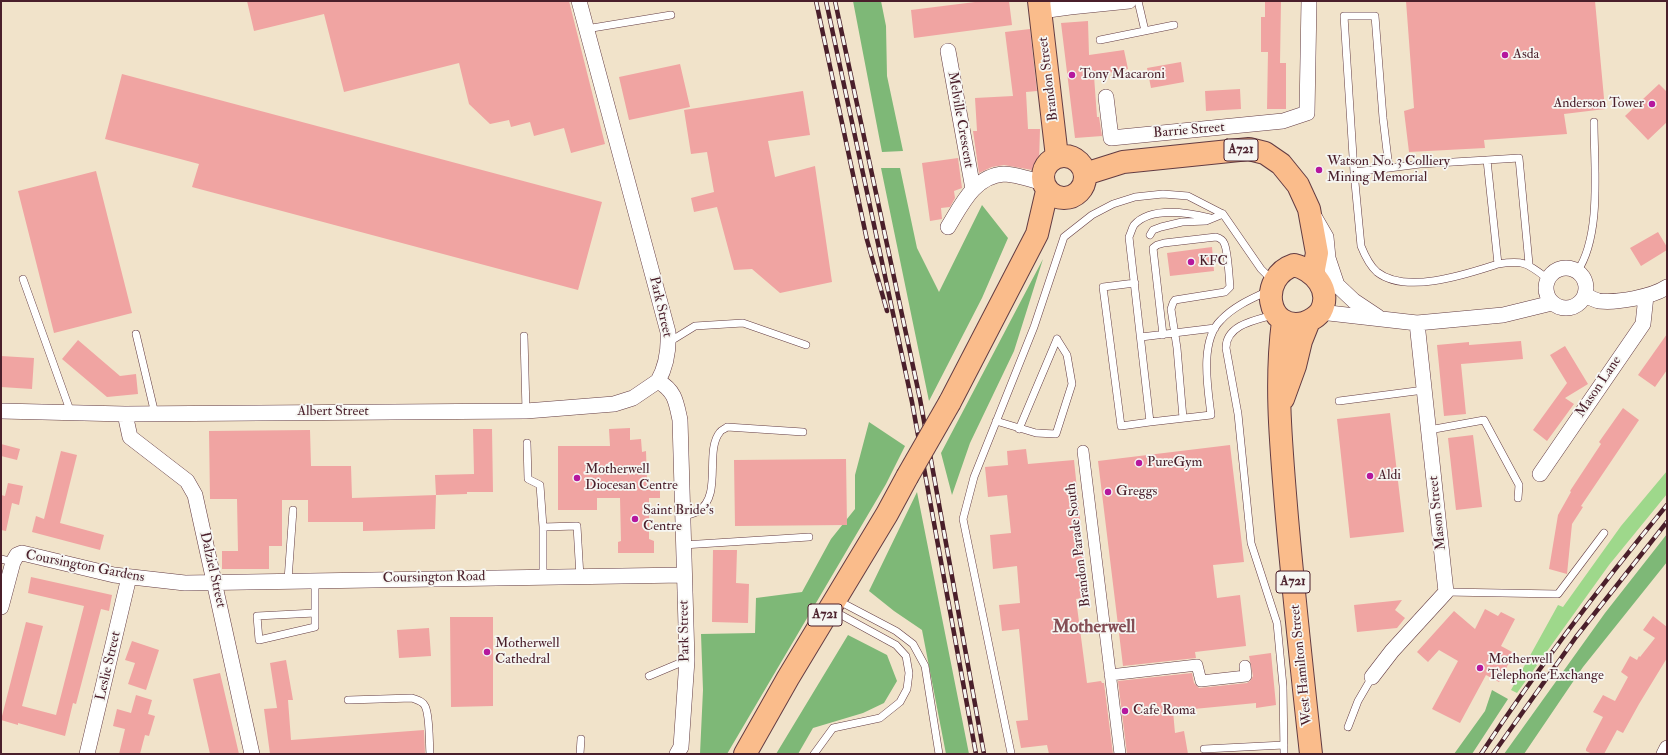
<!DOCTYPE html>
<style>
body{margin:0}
#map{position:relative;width:1668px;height:755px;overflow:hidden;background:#f1e3ca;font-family:"IM FELL Double Pica",serif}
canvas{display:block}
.frame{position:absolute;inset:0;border:2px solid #4a1f2b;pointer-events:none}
</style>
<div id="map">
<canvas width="1668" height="755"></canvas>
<div class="frame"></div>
</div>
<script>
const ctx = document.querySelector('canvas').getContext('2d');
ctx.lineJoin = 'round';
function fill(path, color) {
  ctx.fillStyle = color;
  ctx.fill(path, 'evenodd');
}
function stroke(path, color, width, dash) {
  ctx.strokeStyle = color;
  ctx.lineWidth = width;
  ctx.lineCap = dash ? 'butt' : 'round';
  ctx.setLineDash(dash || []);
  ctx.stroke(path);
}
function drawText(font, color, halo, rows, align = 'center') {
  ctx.font = font + ' "IM FELL Double Pica",serif';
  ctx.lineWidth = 3.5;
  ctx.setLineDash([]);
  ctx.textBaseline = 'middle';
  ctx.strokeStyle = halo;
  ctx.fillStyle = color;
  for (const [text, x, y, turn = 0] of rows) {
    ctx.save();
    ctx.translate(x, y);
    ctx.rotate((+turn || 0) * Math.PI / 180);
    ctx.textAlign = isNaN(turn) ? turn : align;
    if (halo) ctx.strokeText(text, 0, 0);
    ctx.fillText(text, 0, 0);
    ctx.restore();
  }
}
fill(new Path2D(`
 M 1667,471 L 1667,494 L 1609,565 L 1517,693 L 1511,690 L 1558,605 L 1563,607 L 1621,526 Z`), '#9ed88b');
fill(new Path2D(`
 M 853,1 L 881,1 L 886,26 L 887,76 L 903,151 L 882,152 Z
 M 881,168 L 900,168 L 917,248 L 939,292 L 982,205 L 1008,238 L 982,298 L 929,401 Z
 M 1043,259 L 1014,351 L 970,443 L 952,495 L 941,453 Z
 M 869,422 L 905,446 L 886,484 L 727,754 L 700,754 L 703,690 L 701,634 L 755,633 L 756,598 L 802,592 L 831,539 L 855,509 L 855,475 Z
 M 917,492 L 969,754 L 946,754 L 922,630 L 894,611 L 869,591 Z
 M 1667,534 L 1667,562 L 1583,667 L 1524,754 L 1504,754 L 1605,613 Z
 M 848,635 L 887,655 L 897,681 L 884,703 L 863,713 L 813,728 L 798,754 L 776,754 Z
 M 1492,690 L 1508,699 L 1472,754 L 1454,754 L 1485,711 Z`), '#7eb877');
fill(new Path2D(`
 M 247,1 L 569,1 L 605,144 L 571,153 L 564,128 L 534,136 L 530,122 L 511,127 L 509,120 L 490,124 L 469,104 L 459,63 L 344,92 L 324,14 L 254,31 Z
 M 983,1 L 1009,1 L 1012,25 L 914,38 L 911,10 Z
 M 1265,1 L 1281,1 L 1280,63 L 1286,63 L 1286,109 L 1267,109 L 1268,52 L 1261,52 L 1261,17 L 1265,17 Z
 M 1406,1 L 1595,1 L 1605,109 L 1564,114 L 1567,134 L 1484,140 L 1485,148 L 1409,152 L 1404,111 L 1414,108 Z
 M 1088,21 L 1089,55 L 1124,50 L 1128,69 L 1094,76 L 1097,117 L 1099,117 L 1102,136 L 1075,138 L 1061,23 Z
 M 1030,29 L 1037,91 L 1026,92 L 1028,129 L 1040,129 L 1039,163 L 1032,170 L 1004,165 L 992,167 L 979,173 L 973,131 L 977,131 L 975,98 L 1013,96 L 1005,32 Z
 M 1181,62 L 1184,82 L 1151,88 L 1147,68 Z
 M 680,64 L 690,107 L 629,120 L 619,77 Z
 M 122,74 L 602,202 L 578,290 L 192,187 L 199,164 L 105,139 Z
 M 1659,84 L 1667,92 L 1667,122 L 1648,140 L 1625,116 Z
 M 1240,89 L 1241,109 L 1206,111 L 1205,91 Z
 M 803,91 L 810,135 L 768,141 L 775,177 L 815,166 L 832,282 L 780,293 L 752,269 L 734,270 L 717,207 L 694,212 L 691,198 L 714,192 L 707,152 L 691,154 L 684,110 Z
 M 958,158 L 962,188 L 954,191 L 955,198 L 950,207 L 941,208 L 942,219 L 930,221 L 922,163 Z
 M 96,171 L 132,313 L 54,333 L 18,191 Z
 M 1658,232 L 1667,247 L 1667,250 L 1641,266 L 1630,248 Z
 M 1212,247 L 1214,271 L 1170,276 L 1167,253 Z
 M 1667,334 L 1667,370 L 1655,387 L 1638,375 Z
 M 78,340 L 120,376 L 136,374 L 138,394 L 107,397 L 62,359 Z
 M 1521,341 L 1523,359 L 1461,364 L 1466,414 L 1444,416 L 1437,345 L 1469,342 L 1469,345 Z
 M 1565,346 L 1588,384 L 1565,398 L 1574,404 L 1547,441 L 1533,430 L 1567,383 L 1550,355 Z
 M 1,356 L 34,358 L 32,389 L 1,387 Z
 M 1623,408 L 1639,420 L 1581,506 L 1583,507 L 1572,524 L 1567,574 L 1549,569 L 1558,515 L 1571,492 L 1570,491 L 1601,444 L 1599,442 Z
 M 1390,413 L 1404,532 L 1350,538 L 1337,419 Z
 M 630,428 L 630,440 L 641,439 L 642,452 L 646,451 L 647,481 L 650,481 L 650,486 L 660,486 L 660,498 L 649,498 L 649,539 L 654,541 L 654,553 L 618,553 L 618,542 L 621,541 L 620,498 L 597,498 L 597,510 L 558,510 L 558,446 L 610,446 L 609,429 Z
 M 473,429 L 492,429 L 493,492 L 467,492 L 467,494 L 436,495 L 435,475 L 474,474 Z
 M 310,430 L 311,466 L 351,466 L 352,498 L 436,495 L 435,529 L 363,531 L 363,522 L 308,522 L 308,500 L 282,500 L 282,546 L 269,546 L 269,569 L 222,569 L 222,551 L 238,551 L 237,499 L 210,499 L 209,431 Z
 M 1473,435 L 1482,507 L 1456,510 L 1448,438 Z
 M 1,444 L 20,449 L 17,460 L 1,456 Z
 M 1230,445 L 1244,562 L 1213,565 L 1217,598 L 1240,595 L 1246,646 L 1195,652 L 1196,658 L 1123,666 L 1098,461 Z
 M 1026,449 L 1028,464 L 1074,460 L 1088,597 L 1076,599 L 1087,683 L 1101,681 L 1102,683 L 1104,683 L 1113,754 L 1049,754 L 1047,745 L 1021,748 L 1016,721 L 1028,720 L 1019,629 L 1002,631 L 999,605 L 1020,603 L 1017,566 L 993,569 L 990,535 L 1011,533 L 1007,495 L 988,497 L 985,467 L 1008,465 L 1007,451 Z
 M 61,451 L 77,455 L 60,523 L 104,535 L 100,550 L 32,532 L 36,516 L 44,519 Z
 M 846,459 L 847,525 L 735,526 L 734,460 Z
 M 8,483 L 23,486 L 19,505 L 12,503 L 6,531 L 1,530 L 1,495 L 5,496 Z
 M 713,550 L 737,550 L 736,583 L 749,584 L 748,623 L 712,622 Z
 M 31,577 L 112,595 L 109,611 L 101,609 L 76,704 L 73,703 L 65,736 L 18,723 L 18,725 L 1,720 L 26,622 L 43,626 L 22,706 L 56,715 L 84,606 L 28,593 Z
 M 1402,600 L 1395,610 L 1405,618 L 1397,628 L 1357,632 L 1354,605 Z
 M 1485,609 L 1498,616 L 1501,612 L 1515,619 L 1501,646 L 1514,653 L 1499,682 L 1486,675 L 1460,723 L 1432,709 L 1458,661 L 1439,650 L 1428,662 L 1417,652 L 1454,611 L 1475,629 Z
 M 1653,616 L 1667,627 L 1667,658 L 1639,704 L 1623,733 L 1617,730 L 1604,754 L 1592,754 L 1586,751 L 1586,749 L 1603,717 L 1593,712 L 1603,695 L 1615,701 L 1628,677 L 1621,672 L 1630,656 L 1637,660 L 1639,656 L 1640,657 L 1655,638 L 1643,630 Z
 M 450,617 L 493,617 L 493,706 L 451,707 Z
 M 429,628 L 431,656 L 399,658 L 397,630 Z
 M 132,641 L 159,650 L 146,690 L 128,684 L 135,663 L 125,660 Z
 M 1271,653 L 1276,705 L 1256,708 L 1256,703 L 1173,711 L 1175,733 L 1184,731 L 1188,754 L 1127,754 L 1118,681 L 1192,673 L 1194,683 L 1199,688 L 1247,683 L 1250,681 L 1253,676 L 1249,656 Z
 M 286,660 L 293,700 L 288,700 L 291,740 L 424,730 L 425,754 L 270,754 L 264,709 L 277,708 L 270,663 Z
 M 220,673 L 239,754 L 210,754 L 193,679 Z
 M 136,695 L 152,700 L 148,714 L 155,716 L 149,736 L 145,735 L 140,754 L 119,754 L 125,729 L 113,726 L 117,709 L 131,713 Z`), '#f0a4a2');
const service = new Path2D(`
 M 1138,1 L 1145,31
 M 586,29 L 671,15
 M 1100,40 L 1174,25
 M 1487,160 L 1519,158 L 1529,264
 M 1354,172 L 1389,168
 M 1210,218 C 1190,213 1151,206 1134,225 C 1132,228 1131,233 1129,237 L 1150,422 L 1211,415 C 1208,389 1199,341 1221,320 C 1234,306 1251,299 1268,291
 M 1150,235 L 1153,230 L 1161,227 L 1182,222 L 1206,221 L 1223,214
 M 1498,264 C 1467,274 1406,295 1377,272 C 1369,265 1365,256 1361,246 L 1354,172 L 1344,16 L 1375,16 L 1383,118 L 1389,168 L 1420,164 L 1487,160 L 1498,264 C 1524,260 1527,263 1548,279
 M 1577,272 C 1602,235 1594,167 1594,122
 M 23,279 L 71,413
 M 1135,283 L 1103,287 L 1121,426 L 1150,422
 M 1273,315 C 1255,320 1226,325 1226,348 L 1238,414 L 1251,543 L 1277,623 L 1283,686 L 1284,754
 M 136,334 L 155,414
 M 1163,335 L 1153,248 L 1157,245 L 1164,243 L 1216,237 C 1219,238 1223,240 1224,243 C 1228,250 1229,277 1230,287 L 1225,292 L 1175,300 L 1173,303 L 1171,309 L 1177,348 L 1183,418
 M 524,336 L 526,411
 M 1141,337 L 1215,328
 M 669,342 L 695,326 L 743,323 L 806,345
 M 1339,401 L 1424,390
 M 996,421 L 1036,433 L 1056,434 L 1072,384 L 1067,355 L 1057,339
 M 1019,429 L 1057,339
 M 1429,430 L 1484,420 L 1519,485 L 1518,498
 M 527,443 L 528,479 L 540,485 L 543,527 L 543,577
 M 683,516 C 687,515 694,514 698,511 C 723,496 704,451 720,432 C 721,430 725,429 727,427 L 803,432
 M 543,527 L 577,526 L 580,577
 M 683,545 L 809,537
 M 1,559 L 13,562
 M 288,580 L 293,510
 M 1446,592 L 1558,594 L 1604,533
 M 837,600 L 896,631 L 913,644 L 925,666 L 939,754
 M 315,613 L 257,616 L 259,640 L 315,627 L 315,580
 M 649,676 L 687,660
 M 348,700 L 412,698 C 417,700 423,701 425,706 C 430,715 429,743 430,754
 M 1348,727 L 1358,701 L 1372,677
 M 1204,749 L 1284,745
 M 1011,753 L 963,519 L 974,477 L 1034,327 L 1064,237 L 1092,215 L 1113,204 L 1135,197 L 1163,194 L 1188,196 L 1223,214 L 1261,269 L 1272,280
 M 580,754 L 581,739
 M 814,754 L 833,728 L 880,718 L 900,702 L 907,689 L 909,673 L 906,656 L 896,645 L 832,610`);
const pedestrian = new Path2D(`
 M 1083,451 L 1120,754
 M 1110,675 L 1197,665 L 1201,681 L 1246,676 L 1245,666`);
const minor = new Path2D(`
 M 579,1 L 668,332 C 669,350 667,365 658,381 C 675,391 676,401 680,420 L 687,660 L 681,747 L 677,754
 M 1041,11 L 1070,7 L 1129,1
 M 948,51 L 973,189
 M 1106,97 L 1111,138 L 1283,121 L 1307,113 L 1309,1
 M 1315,218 L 1326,237 L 1328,258 L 1337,285 L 1354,301 L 1378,317
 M 948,227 C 961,206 974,176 1004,174 C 1015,174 1032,180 1043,183
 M1546 288a20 20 0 1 1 40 0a20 20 0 1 1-40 0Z
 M 1585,295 C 1589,297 1594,300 1599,301 C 1617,303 1652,297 1667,287
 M 1320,312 L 1417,323 L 1503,315 L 1552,303
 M 1,411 L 125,414 L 526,411 L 614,404 L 633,398 L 658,381
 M 125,414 L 130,437 L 187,481 L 195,495 L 252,754
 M 1540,474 L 1643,324 L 1646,296
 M 1,607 L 13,562 L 17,555 L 22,553 L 114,575 L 185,583 L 684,575
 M 1372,677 L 1392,651 L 1446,592 L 1417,323
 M 87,754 L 129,577
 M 1664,754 L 1667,748`);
const primary = new Path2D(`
 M 1039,1 L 1057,157
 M1043 177a21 21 0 1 1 42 0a21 21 0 1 1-42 0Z
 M 1085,174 L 1123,162 L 1249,149 L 1265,153 L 1281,164 L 1298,185 L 1309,209 L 1317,253 L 1313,274
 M 1294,265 C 1314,270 1332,290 1321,311 C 1318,316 1310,321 1304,323 C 1266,332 1258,277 1294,265 Z
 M 1283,321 C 1275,383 1281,444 1286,506 C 1293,589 1302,671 1311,754
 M 1283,399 L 1295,366 L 1301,341 L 1309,321
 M 950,402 L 1037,234 L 1047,191
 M 745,754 L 788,678 L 887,514 L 907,477`);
stroke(service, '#633c43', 8);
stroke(pedestrian, '#633c43', 12);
stroke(minor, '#633c43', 16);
stroke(primary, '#633c43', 24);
stroke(service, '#fff', 7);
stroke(pedestrian, '#fff', 11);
stroke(minor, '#fff', 15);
stroke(primary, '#fabc8b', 22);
const rail = new Path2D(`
 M 816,1 L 867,240 L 887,311
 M 826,1 L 912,402 L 976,754
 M 835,1 L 920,399 L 984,754
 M 1481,754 C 1538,668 1601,585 1667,505
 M 1493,754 L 1576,637 L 1667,522`);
stroke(rail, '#4a1f2b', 4.5);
stroke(rail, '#f6f6f2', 3, [9]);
const primaryBridge = new Path2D(`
 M 907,477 L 950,402`);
stroke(primaryBridge, '#633c43', 24, []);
stroke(primaryBridge, '#fabc8b', 22);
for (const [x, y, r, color] of [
 [1505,55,4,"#b5179e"],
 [1072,75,4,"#b5179e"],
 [1652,104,4,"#b5179e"],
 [1319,170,4,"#b5179e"],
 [1191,262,4,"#b5179e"],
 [1139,463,4,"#b5179e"],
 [1370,476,4,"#b5179e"],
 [577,478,4,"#b5179e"],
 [1108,492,4,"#b5179e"],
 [635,519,4,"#b5179e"],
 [487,652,4,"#b5179e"],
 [1480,668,4,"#b5179e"],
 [1125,711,4,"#b5179e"]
]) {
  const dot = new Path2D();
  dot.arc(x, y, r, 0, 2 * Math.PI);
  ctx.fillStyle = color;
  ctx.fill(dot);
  stroke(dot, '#f6f6f2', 1.5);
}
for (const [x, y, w] of [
 [1241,150,34],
 [1293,582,34],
 [825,615,34]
]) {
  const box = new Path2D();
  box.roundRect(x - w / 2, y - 11, w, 22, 3);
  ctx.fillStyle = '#f6f6f2';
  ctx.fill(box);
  stroke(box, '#4a1f2b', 1);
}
drawText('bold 13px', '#4a1f2b', null, [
 ["A721",1241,150],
 ["A721",1293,582],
 ["A721",825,615]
]);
drawText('14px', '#4a1f2b', '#f6f6f2', [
 ["Asda",1513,55],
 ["Tony Macaroni",1080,75],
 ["Anderson Tower",1644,104,"right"],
 ["Watson No. 3 Colliery",1327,162],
 ["Mining Memorial",1327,178],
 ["KFC",1199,262],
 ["PureGym",1147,463],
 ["Motherwell",585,470],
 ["Diocesan Centre",585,486],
 ["Aldi",1378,476],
 ["Greggs",1116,492],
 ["Saint Bride's",643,511],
 ["Centre",643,527],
 ["Motherwell",495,644],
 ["Cathedral",495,660],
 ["Motherwell",1488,660],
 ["Telephone Exchange",1488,676],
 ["Cafe Roma",1133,711]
], 'left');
drawText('14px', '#4a1f2b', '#f6f6f2', [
 ["Brandon Street",1049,79,-97],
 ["Melville Crescent",960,120,80],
 ["Barrie Street",1189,131,-5],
 ["Park Street",660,307,77],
 ["Mason Lane",1599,387,-56],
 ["Albert Street",333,412],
 ["Mason Street",1438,513,-96],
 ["Brandon Parade South",1079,545,-97],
 ["Coursington Gardens",85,567,11],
 ["Dalziel Street",212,570,77],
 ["Coursington Road",434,578,-1],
 ["Park Street",685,631,-91],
 ["West Hamilton Street",1302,665,-96],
 ["Leslie Street",109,666,-77]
]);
drawText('bold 18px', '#844e55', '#f6f6f2', [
 ["Motherwell",1094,628]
]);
</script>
